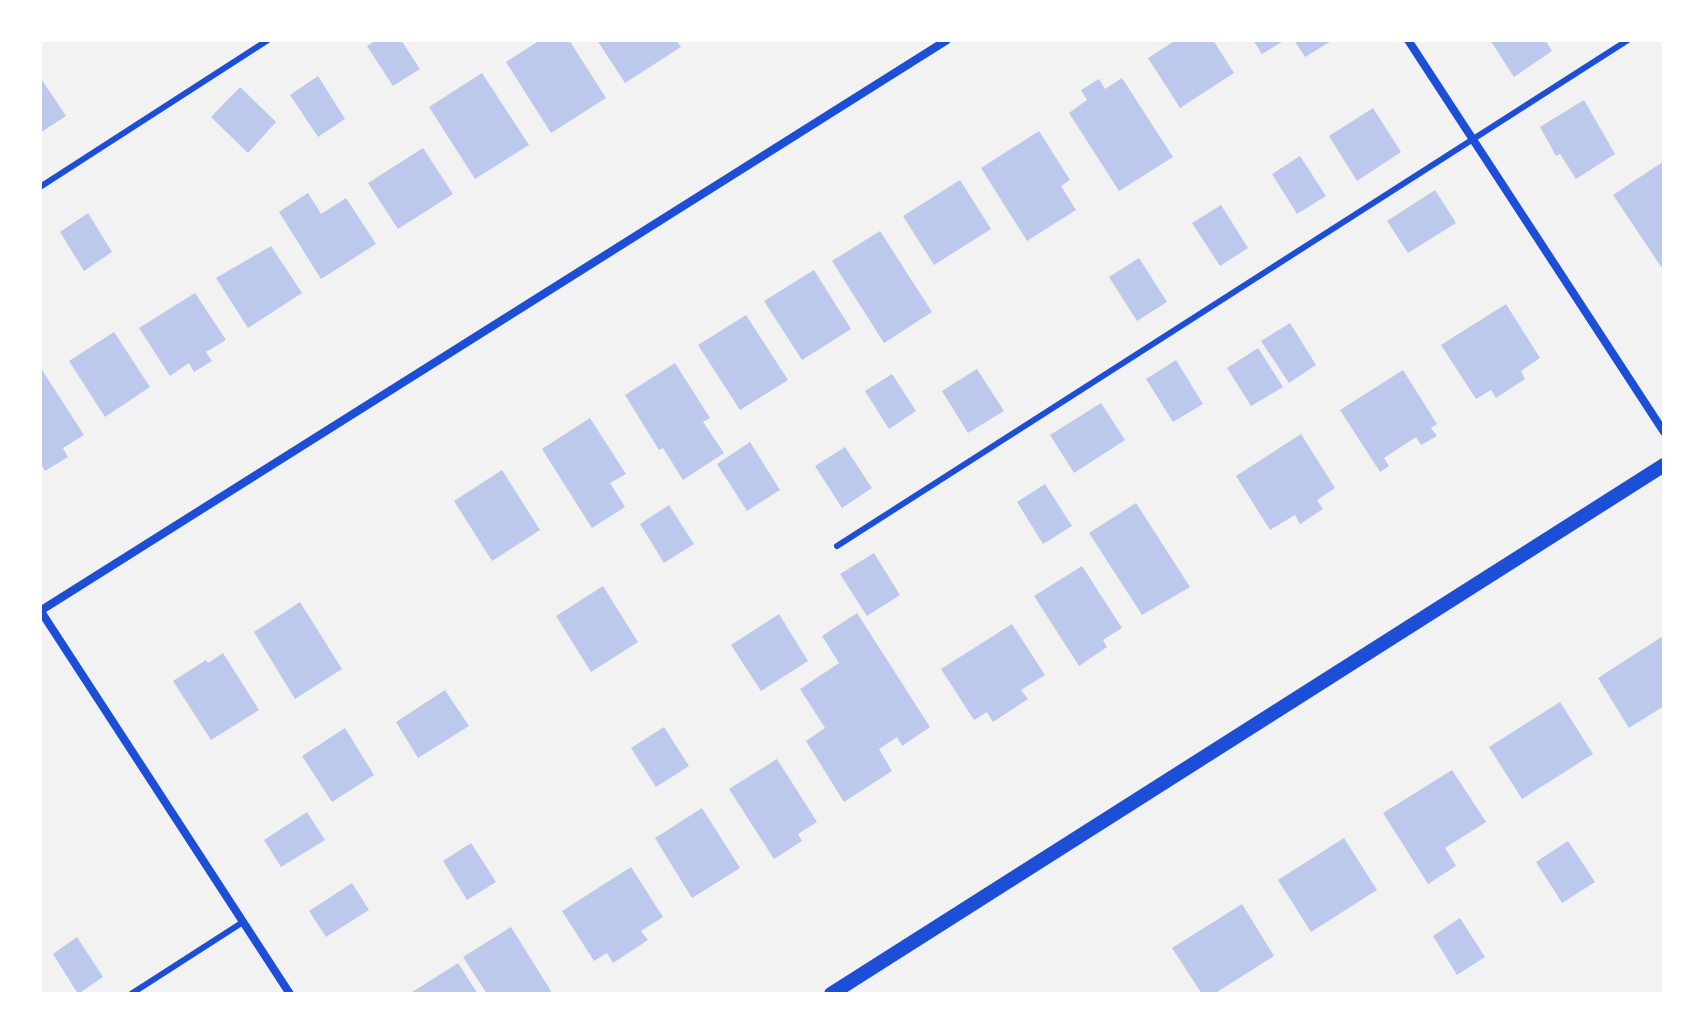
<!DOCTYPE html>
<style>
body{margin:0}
#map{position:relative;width:1704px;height:1034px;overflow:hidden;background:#f2f2f2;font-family:Lora,serif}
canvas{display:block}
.frame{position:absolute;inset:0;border:42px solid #fff;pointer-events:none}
</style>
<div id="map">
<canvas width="1704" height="1034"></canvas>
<div class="frame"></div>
</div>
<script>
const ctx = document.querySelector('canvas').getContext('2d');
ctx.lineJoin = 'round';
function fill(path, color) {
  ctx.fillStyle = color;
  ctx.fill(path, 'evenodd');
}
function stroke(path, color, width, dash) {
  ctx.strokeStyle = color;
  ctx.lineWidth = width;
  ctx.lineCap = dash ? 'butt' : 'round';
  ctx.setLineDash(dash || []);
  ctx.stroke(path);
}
fill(new Path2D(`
 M 377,40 L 401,40 L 420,69 L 393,86 L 367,46 Z
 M 536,40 L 569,40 L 606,98 L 551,133 L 506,62 L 537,42 Z
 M 597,40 L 676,40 L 681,47 L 625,83 Z
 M 1176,40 L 1213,40 L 1234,73 L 1180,108 L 1148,58 Z
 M 1253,40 L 1285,40 L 1262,54 Z
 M 1294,40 L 1333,40 L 1305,57 Z
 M 1490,40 L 1545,40 L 1552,51 L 1514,77 Z
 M 482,73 L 529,145 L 475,179 L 429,107 Z
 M 318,76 L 345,119 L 318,137 L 290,95 Z
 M 40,77 L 66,116 L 40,133 Z
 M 1122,78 L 1173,157 L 1119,191 L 1069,113 L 1087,100 L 1081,90 L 1099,79 L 1105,89 Z
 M 240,87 L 276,122 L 248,153 L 211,117 Z
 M 1584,100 L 1615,154 L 1576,179 L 1560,154 L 1556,156 L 1540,127 Z
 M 1373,108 L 1401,152 L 1357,181 L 1329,136 Z
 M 1039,131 L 1070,180 L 1061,186 L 1076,210 L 1027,241 L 981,168 Z
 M 423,148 L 453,194 L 398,229 L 368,183 Z
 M 1300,156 L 1326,196 L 1297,214 L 1272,174 Z
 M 1664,161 L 1664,271 L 1613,195 Z
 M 960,180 L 991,229 L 934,265 L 903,216 Z
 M 1435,190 L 1456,223 L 1408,253 L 1387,221 Z
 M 308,193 L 321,214 L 346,198 L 376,244 L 321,279 L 279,212 Z
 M 1221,205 L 1248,248 L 1220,266 L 1192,223 Z
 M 88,213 L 112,252 L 84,271 L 60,232 Z
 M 880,231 L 932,312 L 884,343 L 832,261 Z
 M 271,246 L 302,293 L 248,328 L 216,278 Z
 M 1139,258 L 1167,302 L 1137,321 L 1109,277 Z
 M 814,270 L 851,329 L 802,360 L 764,301 Z
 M 195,293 L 226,340 L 206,352 L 212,361 L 194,372 L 189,363 L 170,376 L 139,328 Z
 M 1506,304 L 1540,358 L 1521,371 L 1525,379 L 1496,398 L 1491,390 L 1476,399 L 1441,345 Z
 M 746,315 L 788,380 L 740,410 L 698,345 Z
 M 1290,323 L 1316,365 L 1289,383 L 1261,341 Z
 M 114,332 L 150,387 L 105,417 L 69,361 Z
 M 1258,348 L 1283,387 L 1251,406 L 1227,368 Z
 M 1176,360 L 1203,404 L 1173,422 L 1146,379 Z
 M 675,363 L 710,418 L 703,422 L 724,453 L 683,480 L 663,448 L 659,450 L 625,395 Z
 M 977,369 L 1004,411 L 968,433 L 942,391 Z
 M 42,370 L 84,435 L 63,448 L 68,457 L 45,471 L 40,463 L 40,371 Z
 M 1403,370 L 1437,424 L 1431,428 L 1437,436 L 1421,445 L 1416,437 L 1384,458 L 1389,466 L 1380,472 L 1340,410 Z
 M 892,374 L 916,411 L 889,429 L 865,391 Z
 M 1101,403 L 1125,440 L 1074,473 L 1050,435 Z
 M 590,418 L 626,474 L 610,483 L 625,507 L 592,528 L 542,449 Z
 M 1301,434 L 1335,488 L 1317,500 L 1323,509 L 1300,524 L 1295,515 L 1270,530 L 1236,476 Z
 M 750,442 L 780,490 L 747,511 L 717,464 Z
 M 845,447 L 872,488 L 842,508 L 815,466 Z
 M 502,470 L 540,530 L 492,561 L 454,501 Z
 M 1045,484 L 1072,526 L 1043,544 L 1017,502 Z
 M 1136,503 L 1190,587 L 1142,615 L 1089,533 Z
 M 669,505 L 694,544 L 664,563 L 640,524 Z
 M 874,553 L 900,595 L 867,616 L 840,574 Z
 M 1082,566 L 1122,628 L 1103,640 L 1107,647 L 1079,666 L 1034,596 Z
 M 603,586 L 638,642 L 591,672 L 556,616 Z
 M 300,602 L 342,669 L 295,699 L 254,632 Z
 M 857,613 L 930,727 L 902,746 L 897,737 L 879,749 L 892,771 L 844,802 L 806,741 L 825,728 L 800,689 L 839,663 L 822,636 Z
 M 779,614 L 808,661 L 761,691 L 731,645 Z
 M 1012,624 L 1045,675 L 1021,690 L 1028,699 L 993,722 L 987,712 L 974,720 L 941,669 Z
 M 1663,636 L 1664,706 L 1629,728 L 1598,678 Z
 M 223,653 L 259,710 L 211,740 L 173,681 L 206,660 L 208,663 Z
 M 445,690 L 469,726 L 418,758 L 396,722 Z
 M 1560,702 L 1593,754 L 1522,799 L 1489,747 Z
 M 664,727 L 689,766 L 656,787 L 631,748 Z
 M 345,728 L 374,775 L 332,802 L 302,756 Z
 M 777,759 L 817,822 L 798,834 L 802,841 L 774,859 L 729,789 Z
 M 1452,770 L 1486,822 L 1445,848 L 1456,866 L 1428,884 L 1383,813 Z
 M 702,808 L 740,868 L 692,898 L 655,838 Z
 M 307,812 L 325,840 L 281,867 L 264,840 Z
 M 1344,838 L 1377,890 L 1311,932 L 1278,880 Z
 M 1568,841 L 1595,882 L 1562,903 L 1536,862 Z
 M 471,843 L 496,882 L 467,900 L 443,861 Z
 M 631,867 L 663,917 L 641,931 L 648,940 L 613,963 L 607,953 L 594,961 L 562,911 Z
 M 352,883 L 369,910 L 326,937 L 309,911 Z
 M 1242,904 L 1274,956 L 1214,994 L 1202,994 L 1172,948 Z
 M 1460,918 L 1485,957 L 1457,975 L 1433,936 Z
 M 511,927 L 551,991 L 547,994 L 487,994 L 463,957 Z
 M 77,937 L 103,977 L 78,994 L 53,954 Z
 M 458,963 L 478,994 L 409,994 Z`), '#bdc9ec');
stroke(new Path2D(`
 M 40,187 L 268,40
 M 837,546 L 1628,40
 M 131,994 L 243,922`), '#1d4ed8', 6);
stroke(new Path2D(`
 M 1408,40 L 1664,432
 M 40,610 L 290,994
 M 40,611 L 947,40`), '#1d4ed8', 8);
stroke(new Path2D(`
 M 831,994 L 1664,465`), '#1d4ed8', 14);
</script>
